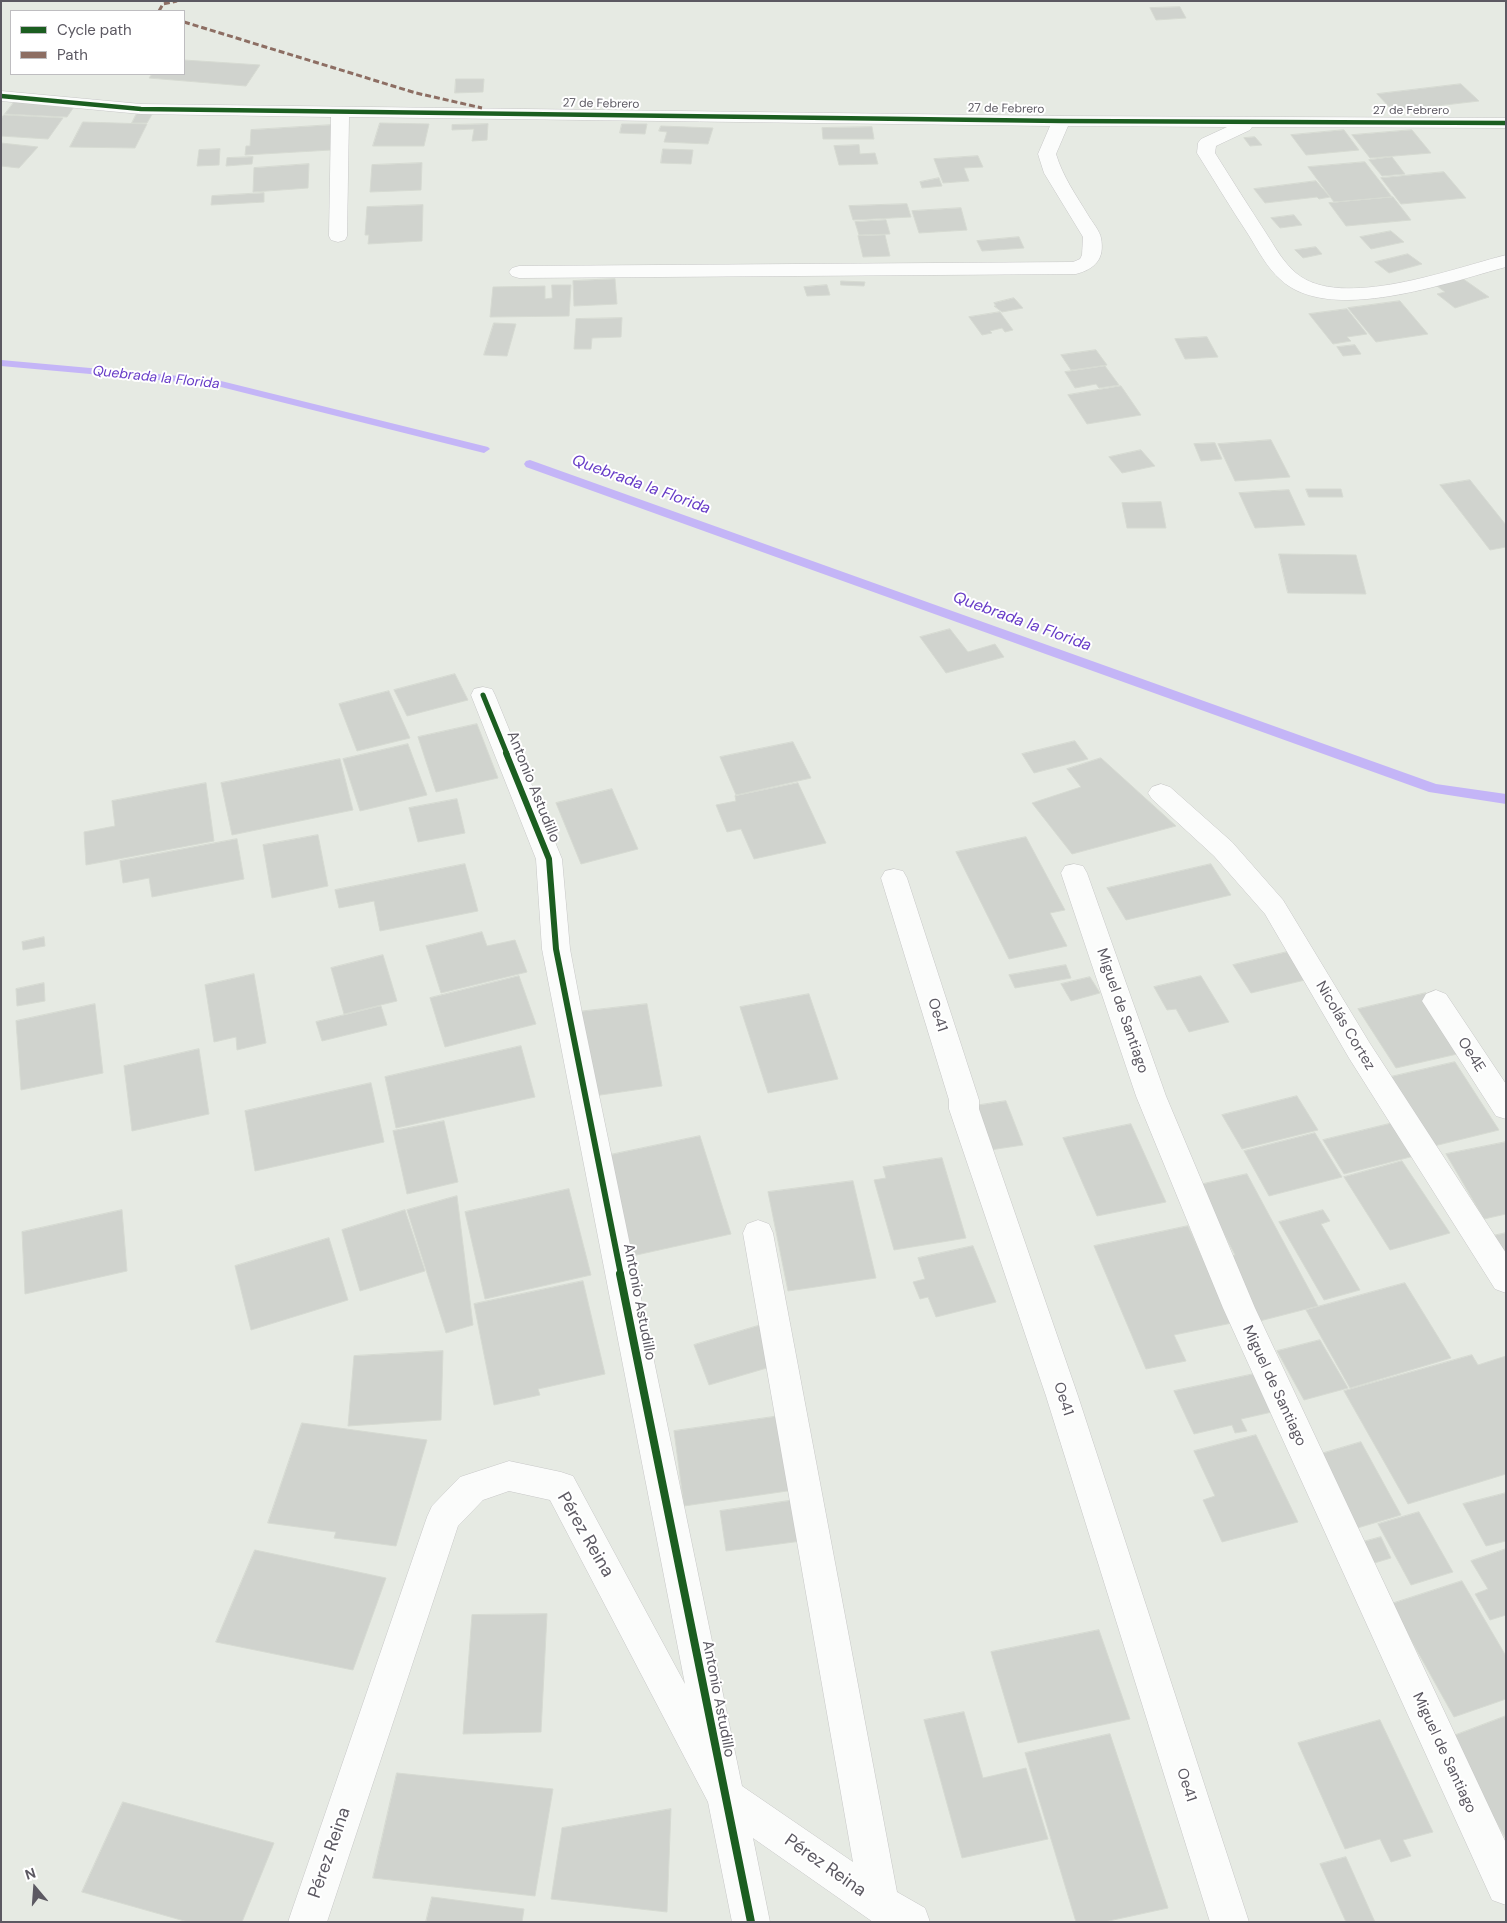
<!DOCTYPE html>
<meta charset="utf-8">
<style>
body{margin:0}
#map{position:relative;width:1507px;height:1923px;overflow:hidden;background:#e6eae3;font-family:"DM Sans",sans-serif}
canvas{display:block}
.frame{position:absolute;inset:0;border:2px solid #5c5962;pointer-events:none}
.legend{position:absolute;left:10px;top:10px;width:175px;height:65px;box-sizing:border-box;background:#fff;border:1px solid #bebdc0;margin:0;padding:6px 9px;list-style:none;font-size:15px;color:#5c5962}
.legend li{display:flex;align-items:center;gap:10px;height:25px}
.legend b{width:25px;border:1px solid #bebdc0}
.north{position:absolute;left:10px;top:1863px;width:50px;height:50px;-webkit-text-stroke:4px #fff;paint-order:stroke;rotate:342deg;font-size:14px;font-weight:700;line-height:20px;text-align:center;color:#5c5962}
.north::after{content:'';display:block;margin:auto;width:18px;height:22px;background:#5c5962;clip-path:polygon(50% 0,100% 100%,50% 72%,0 100%)}
</style>
<div id="map">
<canvas width="1507" height="1923"></canvas>
<div class="frame"></div>
<ul class="legend">
<li><b style="height:6px;background:#1b5e20"></b>Cycle path</li>
<li><b style="height:6px;background:#8d6e63"></b>Path</li>
</ul>
<div class="north">N</div>
</div>
<script>
const ctx = document.querySelector('canvas').getContext('2d');
ctx.lineJoin = 'round';
function fill(path, color) {
  ctx.fillStyle = color;
  ctx.fill(path, 'evenodd');
}
function stroke(path, color, width, dash) {
  ctx.strokeStyle = color;
  ctx.lineWidth = width;
  ctx.lineCap = dash ? 'butt' : 'round';
  ctx.setLineDash(dash || []);
  ctx.stroke(path);
}
function drawText(font, color, halo, rows, align = 'center') {
  ctx.font = font + ' "DM Sans",sans-serif';
  ctx.lineWidth = 4;
  ctx.setLineDash([]);
  ctx.textBaseline = 'middle';
  ctx.strokeStyle = halo;
  ctx.fillStyle = color;
  for (const [text, x, y, turn = 0] of rows) {
    ctx.save();
    ctx.translate(x, y);
    ctx.rotate((+turn || 0) * Math.PI / 180);
    ctx.textAlign = isNaN(turn) ? turn : align;
    if (halo) ctx.strokeText(text, 0, 0);
    ctx.fillText(text, 0, 0);
    ctx.restore();
  }
}
fill(new Path2D(`
 M 1,360 L 213,379 L 488,447 L 490,449 L 484,453 L 213,385 L 1,366 Z
 M 530,460 L 1436,784 L 1506,794 L 1506,804 L 1429,792 L 526,467 L 524,464 L 526,461 Z`), '#c4b5f7');
const building = new Path2D(`
 M 1180,7 L 1186,18 L 1156,20 L 1150,8 Z
 M 184,60 L 260,65 L 246,86 L 149,78 L 152,74 L 184,74 Z
 M 456,79 L 484,79 L 483,92 L 455,93 Z
 M 1461,84 L 1479,101 L 1393,111 L 1377,94 Z
 M 15,101 L 76,104 L 67,117 L 5,114 Z
 M 138,111 L 154,111 L 147,123 L 132,123 Z
 M 4,115 L 63,118 L 48,139 L 1,136 L 1,119 Z
 M 83,122 L 147,124 L 135,148 L 70,147 Z
 M 380,123 L 429,124 L 424,146 L 373,146 Z
 M 488,124 L 487,140 L 472,141 L 474,129 L 452,130 L 452,125 Z
 M 622,124 L 647,124 L 645,134 L 620,133 Z
 M 332,125 L 331,150 L 245,155 L 246,146 L 250,146 L 251,130 Z
 M 661,126 L 713,128 L 708,144 L 664,142 L 667,132 L 659,131 Z
 M 872,127 L 874,139 L 823,139 L 822,128 Z
 M 1344,130 L 1359,150 L 1306,155 L 1291,135 Z
 M 1412,130 L 1431,153 L 1370,158 L 1352,135 Z
 M 1255,137 L 1262,145 L 1250,146 L 1244,138 Z
 M 1,143 L 38,147 L 19,168 L 1,166 Z
 M 859,145 L 860,154 L 875,153 L 878,164 L 839,165 L 834,146 Z
 M 220,149 L 219,165 L 197,166 L 199,150 Z
 M 663,149 L 693,150 L 691,164 L 661,163 Z
 M 978,156 L 983,167 L 964,168 L 969,181 L 943,183 L 934,159 Z
 M 253,157 L 252,164 L 226,166 L 227,158 Z
 M 1392,157 L 1405,174 L 1382,176 L 1369,160 Z
 M 1365,162 L 1392,197 L 1334,202 L 1308,167 Z
 M 422,163 L 421,190 L 370,192 L 372,165 Z
 M 309,164 L 308,188 L 253,192 L 254,168 Z
 M 1444,172 L 1466,198 L 1401,204 L 1381,178 Z
 M 939,178 L 942,186 L 922,188 L 920,182 Z
 M 1316,181 L 1330,197 L 1319,199 L 1317,197 L 1265,203 L 1254,189 Z
 M 264,193 L 264,202 L 211,205 L 212,196 Z
 M 1393,197 L 1411,220 L 1346,226 L 1329,203 Z
 M 907,204 L 911,217 L 853,220 L 849,206 Z
 M 423,205 L 422,241 L 368,244 L 369,235 L 365,235 L 367,207 Z
 M 961,208 L 967,230 L 919,233 L 912,211 Z
 M 1294,215 L 1302,225 L 1280,228 L 1271,218 Z
 M 886,220 L 890,234 L 859,235 L 855,222 Z
 M 1391,231 L 1404,242 L 1371,249 L 1360,237 Z
 M 885,235 L 890,256 L 863,257 L 858,236 Z
 M 1019,237 L 1024,248 L 982,251 L 977,241 Z
 M 1316,247 L 1322,254 L 1303,258 L 1295,250 Z
 M 1408,254 L 1422,264 L 1389,273 L 1375,262 Z
 M 1459,276 L 1489,297 L 1455,308 L 1437,294 L 1445,292 L 1433,283 Z
 M 615,279 L 617,304 L 574,306 L 573,281 Z
 M 841,281 L 865,282 L 864,286 L 841,285 Z
 M 552,285 L 571,285 L 569,316 L 490,317 L 493,287 L 545,286 L 545,299 L 552,298 Z
 M 827,285 L 830,295 L 807,296 L 804,287 Z
 M 1014,298 L 1023,308 L 1002,312 L 994,306 L 996,306 L 994,303 Z
 M 1400,301 L 1428,334 L 1376,342 L 1348,308 Z
 M 1347,309 L 1367,334 L 1347,337 L 1351,341 L 1333,344 L 1309,314 Z
 M 1000,312 L 1013,330 L 1005,332 L 1002,328 L 990,331 L 992,333 L 982,335 L 969,317 Z
 M 622,318 L 621,337 L 592,338 L 591,349 L 574,349 L 576,319 Z
 M 494,323 L 516,324 L 507,356 L 484,355 Z
 M 1207,337 L 1218,357 L 1185,359 L 1175,339 Z
 M 1355,345 L 1361,354 L 1343,356 L 1337,347 Z
 M 1096,350 L 1107,365 L 1071,370 L 1061,355 Z
 M 1105,366 L 1119,385 L 1099,388 L 1096,384 L 1075,388 L 1065,372 Z
 M 1121,386 L 1141,415 L 1087,424 L 1068,395 Z
 M 1271,440 L 1290,477 L 1235,481 L 1218,444 Z
 M 1215,443 L 1222,459 L 1201,461 L 1194,444 Z
 M 1141,450 L 1155,466 L 1122,473 L 1109,457 Z
 M 1470,480 L 1506,525 L 1506,547 L 1490,550 L 1440,485 Z
 M 1306,489 L 1341,489 L 1343,497 L 1309,497 Z
 M 1289,490 L 1305,525 L 1255,528 L 1239,493 Z
 M 1161,502 L 1166,528 L 1127,528 L 1122,503 Z
 M 1279,554 L 1356,555 L 1366,594 L 1288,593 Z
 M 950,629 L 968,652 L 995,644 L 1004,657 L 946,673 L 920,637 Z
 M 455,674 L 468,700 L 407,716 L 394,690 Z
 M 389,691 L 410,738 L 357,751 L 339,704 Z
 M 477,724 L 498,778 L 436,792 L 418,737 Z
 M 1075,741 L 1088,759 L 1034,773 L 1022,754 Z
 M 793,742 L 811,778 L 736,795 L 720,757 Z
 M 408,744 L 427,795 L 360,811 L 343,759 Z
 M 1101,758 L 1176,826 L 1072,854 L 1032,803 L 1081,787 L 1067,769 Z
 M 340,759 L 353,810 L 232,835 L 221,783 Z
 M 206,783 L 214,841 L 86,865 L 84,832 L 115,826 L 112,801 Z
 M 798,783 L 826,843 L 754,859 L 741,829 L 727,832 L 716,805 L 736,801 L 735,796 Z
 M 612,789 L 638,849 L 581,864 L 556,803 Z
 M 457,799 L 465,833 L 418,842 L 409,808 Z
 M 318,835 L 328,886 L 272,898 L 263,845 Z
 M 1026,837 L 1065,910 L 1050,913 L 1067,946 L 1009,959 L 956,852 Z
 M 237,839 L 244,879 L 152,897 L 149,878 L 123,883 L 120,861 Z
 M 465,864 L 478,911 L 380,931 L 374,901 L 339,908 L 335,890 Z
 M 1211,864 L 1231,895 L 1126,920 L 1107,888 Z
 M 482,932 L 487,946 L 515,940 L 527,972 L 441,993 L 426,946 Z
 M 44,937 L 45,946 L 23,950 L 22,942 Z
 M 1287,952 L 1305,980 L 1251,993 L 1233,965 Z
 M 383,955 L 397,1001 L 344,1014 L 331,968 Z
 M 1066,965 L 1071,978 L 1015,988 L 1009,975 Z
 M 254,974 L 266,1043 L 237,1050 L 236,1037 L 214,1042 L 205,985 Z
 M 519,976 L 536,1024 L 445,1047 L 430,998 Z
 M 1201,976 L 1229,1022 L 1189,1032 L 1176,1009 L 1167,1010 L 1154,987 Z
 M 1090,977 L 1100,993 L 1071,1001 L 1061,984 Z
 M 44,983 L 45,1001 L 17,1006 L 16,989 Z
 M 1426,993 L 1466,1052 L 1396,1068 L 1358,1009 Z
 M 809,994 L 838,1079 L 768,1093 L 740,1007 Z
 M 95,1004 L 103,1073 L 21,1090 L 16,1021 Z
 M 647,1004 L 662,1086 L 580,1098 L 568,1013 Z
 M 381,1006 L 387,1025 L 322,1041 L 316,1022 Z
 M 521,1046 L 535,1097 L 396,1128 L 385,1077 Z
 M 199,1049 L 209,1114 L 132,1131 L 124,1066 Z
 M 1455,1062 L 1499,1130 L 1430,1147 L 1386,1078 Z
 M 371,1083 L 384,1142 L 255,1171 L 245,1111 Z
 M 1297,1096 L 1318,1130 L 1242,1149 L 1222,1115 Z
 M 1006,1101 L 1023,1145 L 990,1150 L 974,1106 Z
 M 444,1121 L 458,1182 L 407,1194 L 393,1131 Z
 M 1397,1122 L 1418,1155 L 1344,1174 L 1323,1140 Z
 M 1131,1124 L 1166,1202 L 1097,1216 L 1063,1138 Z
 M 1315,1133 L 1342,1177 L 1269,1196 L 1244,1151 Z
 M 700,1136 L 731,1234 L 632,1256 L 605,1156 Z
 M 1506,1142 L 1506,1214 L 1484,1219 L 1446,1154 Z
 M 942,1158 L 966,1238 L 894,1250 L 874,1180 L 886,1178 L 883,1167 Z
 M 1402,1161 L 1450,1233 L 1390,1250 L 1344,1177 Z
 M 1247,1174 L 1318,1306 L 1252,1323 L 1219,1258 L 1235,1255 L 1199,1185 Z
 M 853,1181 L 876,1278 L 788,1291 L 768,1192 Z
 M 569,1189 L 591,1275 L 485,1299 L 465,1212 Z
 M 457,1196 L 473,1325 L 446,1333 L 407,1210 Z
 M 122,1210 L 127,1271 L 25,1294 L 22,1232 Z
 M 405,1210 L 425,1271 L 360,1291 L 342,1230 Z
 M 1323,1210 L 1330,1221 L 1321,1224 L 1360,1290 L 1324,1300 L 1279,1222 Z
 M 1188,1226 L 1232,1323 L 1174,1335 L 1186,1361 L 1146,1369 L 1094,1246 Z
 M 1506,1233 L 1506,1267 L 1488,1237 Z
 M 329,1238 L 348,1300 L 251,1330 L 235,1266 Z
 M 973,1246 L 996,1302 L 936,1317 L 928,1297 L 920,1299 L 913,1282 L 925,1279 L 918,1258 Z
 M 583,1281 L 605,1374 L 538,1389 L 540,1395 L 494,1405 L 474,1304 Z
 M 1405,1283 L 1451,1358 L 1350,1388 L 1306,1310 Z
 M 761,1325 L 777,1365 L 709,1385 L 694,1345 Z
 M 1320,1340 L 1348,1388 L 1304,1400 L 1277,1351 Z
 M 443,1351 L 441,1420 L 348,1426 L 354,1356 Z
 M 1472,1355 L 1478,1365 L 1506,1356 L 1506,1474 L 1408,1504 L 1344,1391 Z
 M 1254,1374 L 1272,1412 L 1241,1419 L 1247,1431 L 1235,1433 L 1232,1425 L 1194,1434 L 1174,1391 Z
 M 787,1415 L 801,1489 L 684,1506 L 674,1431 Z
 M 302,1423 L 427,1440 L 396,1546 L 334,1538 L 336,1532 L 268,1523 Z
 M 1256,1435 L 1298,1522 L 1222,1542 L 1203,1500 L 1215,1496 L 1194,1451 Z
 M 1361,1442 L 1401,1515 L 1354,1529 L 1314,1456 Z
 M 1506,1493 L 1506,1541 L 1486,1546 L 1463,1504 Z
 M 802,1499 L 809,1540 L 726,1551 L 720,1511 Z
 M 1419,1512 L 1453,1572 L 1411,1585 L 1378,1524 Z
 M 1381,1537 L 1391,1558 L 1371,1564 L 1359,1543 Z
 M 1506,1549 L 1506,1615 L 1490,1620 L 1475,1594 L 1488,1589 L 1471,1561 Z
 M 255,1550 L 386,1578 L 353,1670 L 216,1642 Z
 M 1462,1581 L 1506,1656 L 1506,1699 L 1454,1717 L 1391,1604 Z
 M 547,1614 L 541,1732 L 463,1734 L 472,1615 Z
 M 1099,1630 L 1130,1719 L 1018,1743 L 991,1652 Z
 M 964,1712 L 983,1778 L 1026,1768 L 1048,1839 L 962,1858 L 924,1720 Z
 M 1506,1716 L 1506,1839 L 1448,1738 Z
 M 1380,1720 L 1433,1832 L 1403,1840 L 1411,1856 L 1391,1862 L 1380,1839 L 1345,1849 L 1298,1743 Z
 M 1110,1734 L 1168,1908 L 1104,1922 L 1076,1922 L 1025,1753 Z
 M 397,1773 L 553,1789 L 535,1896 L 373,1878 Z
 M 123,1802 L 274,1843 L 242,1922 L 188,1922 L 82,1892 Z
 M 671,1809 L 667,1912 L 551,1899 L 562,1828 Z
 M 1346,1857 L 1375,1922 L 1346,1922 L 1320,1864 Z
 M 432,1897 L 524,1909 L 522,1922 L 426,1922 Z`);
fill(building, '#d0d3ce');
stroke(building, '#d6dad2', 1);
const minor = new Path2D(`
 M 1,91 L 141,104 L 1062,116 L 1506,118 L 1506,128 L 1252,127 L 1250,130 L 1216,146 L 1215,153 C 1232,180 1249,207 1266,233 C 1275,247 1283,262 1296,273 C 1340,311 1454,268 1506,255 L 1506,267 C 1449,282 1330,325 1281,280 C 1267,268 1258,250 1248,234 C 1230,207 1214,180 1197,153 L 1198,143 L 1201,139 L 1227,127 L 1068,126 L 1056,154 C 1063,177 1076,195 1088,215 C 1092,222 1100,231 1101,238 C 1105,259 1095,269 1076,274 L 519,278 L 512,276 L 509,272 L 512,268 L 519,266 L 1073,262 L 1080,259 L 1082,255 L 1083,237 L 1044,173 L 1038,154 L 1050,126 L 349,117 L 347,236 L 345,240 L 338,242 L 331,240 L 329,236 L 331,117 L 141,114 L 1,101 Z
 M 483,687 L 492,689 L 495,695 L 562,859 L 570,949 L 582,1013 L 742,1786 L 853,1862 L 743,1233 L 747,1224 L 758,1220 L 769,1224 L 773,1233 L 897,1892 L 925,1908 L 930,1922 L 873,1922 L 753,1838 L 770,1922 L 732,1922 L 708,1802 L 550,1500 L 509,1491 L 483,1500 L 458,1526 L 327,1922 L 288,1922 L 427,1517 L 432,1506 L 460,1477 L 509,1461 L 561,1472 L 573,1476 L 685,1684 L 542,949 L 536,859 L 471,695 L 474,689 Z
 M 1161,784 L 1170,787 L 1232,842 L 1283,900 L 1369,1042 L 1506,1253 L 1506,1293 L 1495,1289 L 1349,1058 L 1265,914 L 1214,856 L 1152,799 L 1148,793 L 1152,787 Z
 M 1074,864 L 1083,866 L 1087,873 L 1166,1096 L 1255,1308 L 1506,1843 L 1506,1905 L 1492,1900 L 1223,1308 L 1136,1096 L 1061,873 L 1065,866 Z
 M 894,869 L 903,871 L 907,878 L 979,1100 L 979,1109 L 1078,1396 L 1249,1922 L 1210,1922 L 1046,1396 L 949,1109 L 949,1100 L 881,878 L 885,871 Z
 M 1436,990 L 1446,994 L 1506,1084 L 1506,1119 L 1496,1116 L 1422,1001 L 1426,994 Z`);
stroke(minor, '#c7c7c7', 1);
fill(minor, '#fbfcfb');
stroke(new Path2D(`
 M 159,11 L 163,4 L 177,1
 M 184,22 L 416,93 L 482,108`), '#8d6e63', 3, [6, 3]);
stroke(new Path2D(`
 M 1,96 L 141,109 L 1062,121 L 1506,123`), '#1b5e20', 4.5);
stroke(new Path2D(`
 M 483,695 L 507,754`), '#1b5e20', 5);
stroke(new Path2D(`
 M 506,753 L 549,859 L 556,949 L 621,1275`), '#1b5e20', 6);
stroke(new Path2D(`
 M 620,1274 L 751,1922`), '#1b5e20', 8);
drawText('12px', '#5c5962', '#fff', [
 ["27 de Febrero",601,104,1],
 ["27 de Febrero",1006,109,1],
 ["27 de Febrero",1411,111]
]);
drawText('italic 14px', '#673cc7', '#fff', [
 ["Quebrada la Florida",156,378,6]
]);
drawText('15px', '#5c5962', '#fff', [
 ["Antonio Astudillo",533,787,68],
 ["Miguel de Santiago",1122,1011,71],
 ["Oe41",937,1015,72],
 ["Nicolás Cortez",1345,1026,59],
 ["Oe4E",1471,1055,57],
 ["Antonio Astudillo",639,1302,79],
 ["Miguel de Santiago",1274,1386,65],
 ["Oe41",1063,1399,72],
 ["Antonio Astudillo",718,1699,79],
 ["Miguel de Santiago",1444,1753,65],
 ["Oe41",1186,1785,72]
]);
drawText('italic 16px', '#673cc7', '#fff', [
 ["Quebrada la Florida",641,485,20],
 ["Quebrada la Florida",1022,622,20]
]);
drawText('18px', '#5c5962', '#fff', [
 ["Pérez Reina",585,1535,60],
 ["Pérez Reina",330,1853,-71],
 ["Pérez Reina",825,1866,35]
]);
</script>
